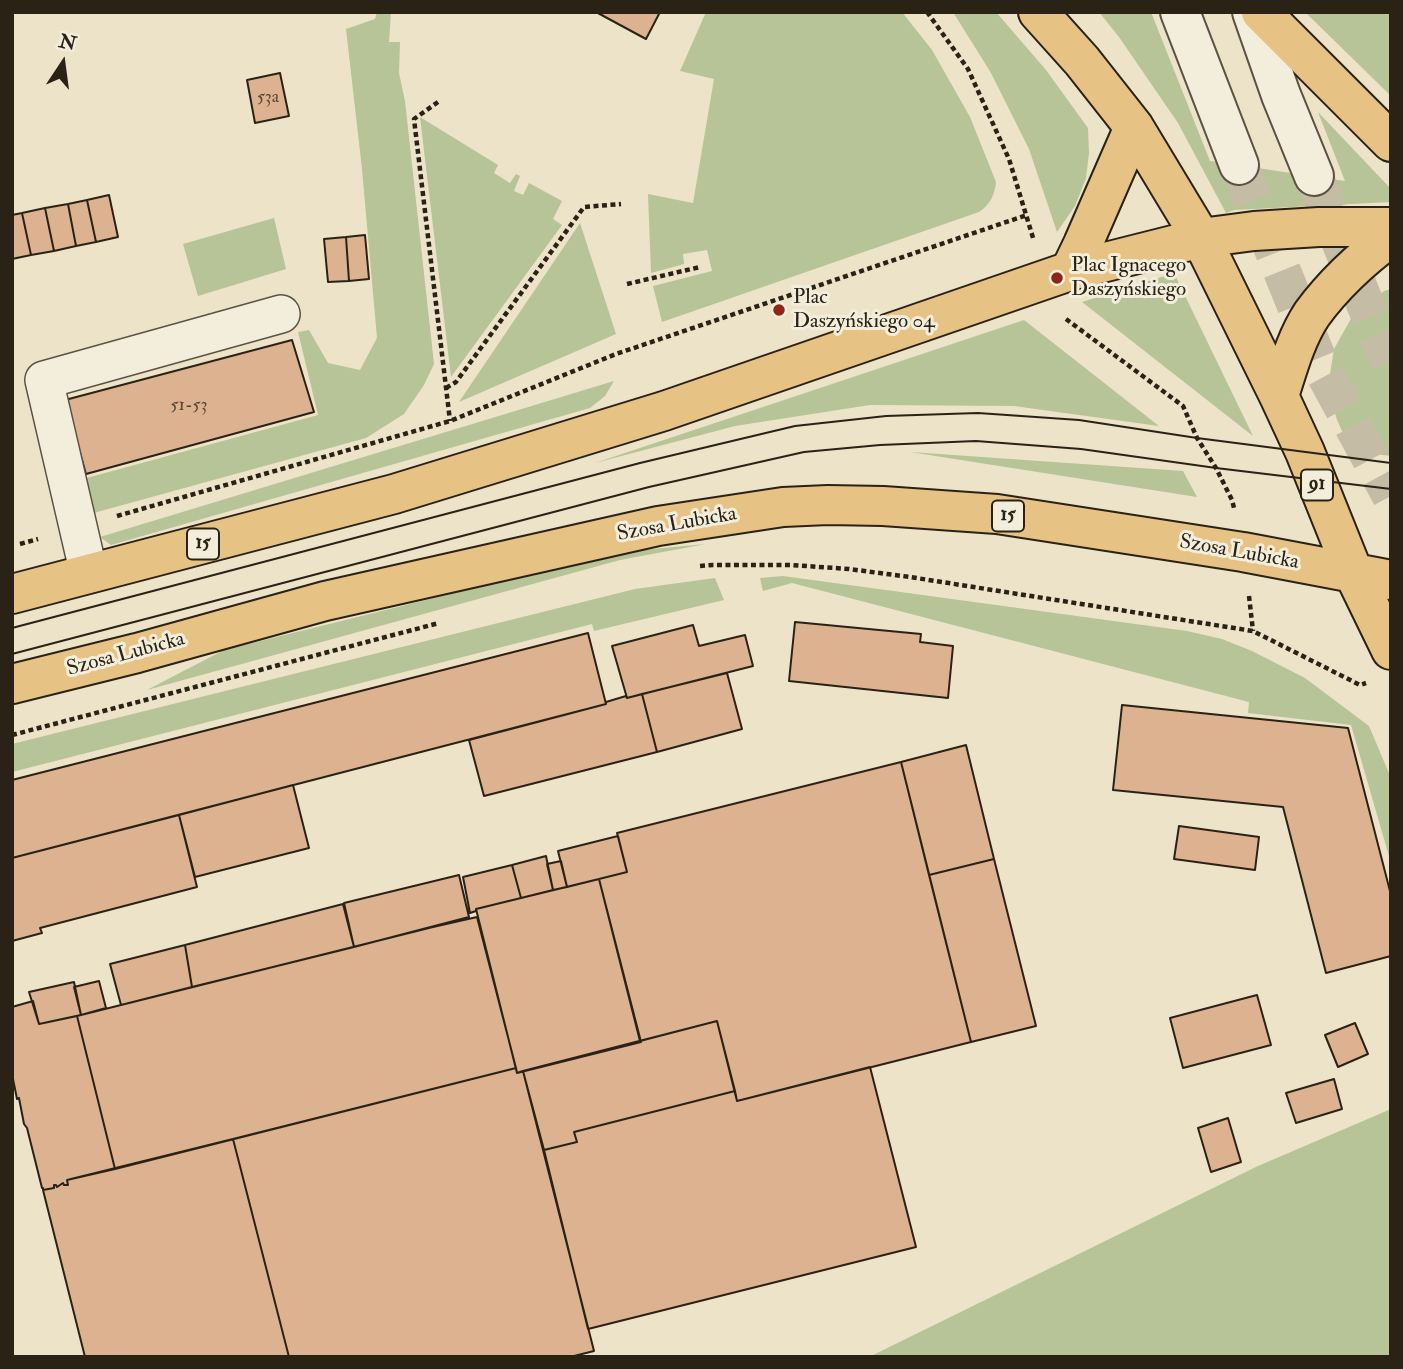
<!DOCTYPE html>
<meta charset="utf-8">
<style>
body{margin:0}
#map{position:relative;width:1403px;height:1369px;overflow:hidden;background:#ece3c9;font-family:"IM FELL Double Pica",serif}
canvas{display:block}
.frame{position:absolute;inset:0;border:14px solid #2b2216;pointer-events:none}
.north{position:absolute;left:28px;top:28px;width:70px;height:70px;-webkit-text-stroke:5px #f3eddc;paint-order:stroke;rotate:13deg;font-size:19px;font-weight:700;line-height:28px;text-align:center;color:#2b2216}
.north::after{content:'';display:block;margin:auto;width:24px;height:32px;background:#2b2216;clip-path:polygon(50% 0,100% 100%,50% 72%,0 100%)}
</style>
<div id="map">
<canvas width="1403" height="1369"></canvas>
<div class="frame"></div>
<div class="north">N</div>
</div>
<script>
const ctx = document.querySelector('canvas').getContext('2d');
ctx.lineJoin = 'round';
function fill(path, color) {
  ctx.fillStyle = color;
  ctx.fill(path, 'evenodd');
}
function stroke(path, color, width, dash) {
  ctx.strokeStyle = color;
  ctx.lineWidth = width;
  ctx.lineCap = dash ? 'butt' : 'round';
  ctx.setLineDash(dash || []);
  ctx.stroke(path);
}
function drawText(font, color, halo, rows, align = 'center') {
  ctx.font = font + ' "IM FELL Double Pica",serif';
  ctx.lineWidth = 6;
  ctx.setLineDash([]);
  ctx.textBaseline = 'middle';
  ctx.strokeStyle = halo;
  ctx.fillStyle = color;
  for (const [text, x, y, turn = 0] of rows) {
    ctx.save();
    ctx.translate(x, y);
    ctx.rotate((+turn || 0) * Math.PI / 180);
    ctx.textAlign = isNaN(turn) ? turn : align;
    if (halo) ctx.strokeText(text, 0, 0);
    ctx.fillText(text, 0, 0);
    ctx.restore();
  }
}
fill(new Path2D(`
 M 377,12 L 391,12 L 389,42 L 400,42 L 399,73 L 405,101 L 434,364 L 424,385 L 404,414 L 366,438 L 90,514 L 83,479 L 318,415 L 298,332 L 309,330 L 328,363 L 360,370 L 377,338 L 362,169 L 346,29 L 375,19 Z
 M 706,12 L 902,12 L 932,50 L 970,117 L 996,182 C 995,194 990,205 979,212 L 662,322 L 653,286 L 712,271 L 707,250 L 683,254 L 684,264 L 651,273 L 648,194 L 693,203 L 714,79 L 680,71 Z
 M 953,12 L 996,12 L 1046,70 L 1088,128 L 1089,153 L 1086,178 L 1075,206 L 1057,232 L 1029,149 L 991,73 Z
 M 1099,12 L 1151,12 L 1210,161 L 1345,181 L 1318,112 L 1391,189 L 1391,202 L 1234,210 L 1226,213 L 1178,123 L 1119,37 Z
 M 1305,12 L 1391,12 L 1391,96 Z
 M 420,117 L 498,165 L 494,173 L 510,183 L 516,174 L 520,176 L 514,191 L 523,195 L 529,183 L 562,201 L 553,219 L 562,225 L 451,377 Z
 M 274,218 L 286,269 L 198,296 L 183,244 Z
 M 580,223 L 616,334 L 459,402 Z
 M 1174,273 L 1253,436 L 1082,302 Z
 M 1391,289 L 1391,456 L 1351,451 L 1337,420 L 1328,387 L 1334,349 L 1353,315 L 1384,291 Z
 M 1024,320 L 1159,426 L 1014,406 L 870,405 L 735,426 L 595,463 Z
 M 614,381 L 605,396 L 590,408 L 111,545 L 100,537 Z
 M 910,452 L 1183,471 L 1197,497 Z
 M 706,544 L 620,560 L 147,690 L 224,650 L 620,552 Z
 M 783,576 L 1187,631 L 1222,639 L 1252,651 L 1305,678 L 1369,726 L 1391,778 L 1391,863 L 1351,725 L 1248,713 L 1249,702 L 792,583 L 763,591 L 760,578 Z
 M 715,578 L 724,600 L 594,631 L 592,624 L 12,772 L 12,744 L 635,589 Z
 M 1391,1109 L 1391,1357 L 869,1357 L 1258,1166 Z`), '#b6c498');
const building = new Path2D(`
 M 596,12 L 660,12 L 646,39 Z
 M 280,73 L 289,116 L 255,123 L 247,80 Z
 M 109,195 L 118,237 L 96,242 L 87,200 Z
 M 87,200 L 96,242 L 76,246 L 68,204 Z
 M 68,204 L 76,246 L 54,251 L 45,208 Z
 M 45,208 L 54,251 L 31,255 L 22,213 Z
 M 22,213 L 31,255 L 12,259 L 12,215 Z
 M 365,235 L 369,279 L 349,281 L 346,237 Z
 M 346,237 L 349,281 L 328,282 L 324,239 Z
 M 292,340 L 314,412 L 86,474 L 65,400 Z
 M 795,622 L 921,634 L 920,642 L 953,646 L 948,698 L 789,681 Z
 M 693,625 L 699,646 L 745,635 L 753,666 L 627,698 L 612,646 Z
 M 588,633 L 606,704 L 12,858 L 12,780 Z
 M 727,673 L 742,729 L 657,752 L 642,694 Z
 M 642,694 L 657,752 L 484,796 L 469,740 L 606,704 L 606,702 L 626,696 L 627,698 Z
 M 1122,705 L 1348,728 L 1391,895 L 1391,956 L 1326,973 L 1283,807 L 1113,790 Z
 M 966,745 L 994,859 L 929,875 L 901,762 Z
 M 901,762 L 971,1042 L 737,1101 L 717,1021 L 640,1041 L 599,879 L 627,872 L 617,833 Z
 M 293,785 L 309,848 L 195,877 L 179,815 Z
 M 179,815 L 197,887 L 40,928 L 42,933 L 12,941 L 12,858 Z
 M 1179,826 L 1259,837 L 1255,870 L 1174,859 Z
 M 618,836 L 627,872 L 567,887 L 558,851 Z
 M 546,856 L 553,890 L 521,898 L 512,865 Z
 M 994,859 L 1036,1026 L 971,1042 L 929,875 Z
 M 561,861 L 567,887 L 553,890 L 547,864 Z
 M 512,865 L 521,898 L 476,909 L 476,911 L 470,913 L 463,877 Z
 M 459,875 L 469,917 L 354,947 L 344,903 Z
 M 599,879 L 641,1042 L 517,1073 L 476,909 Z
 M 343,904 L 354,947 L 192,987 L 185,945 Z
 M 477,917 L 516,1068 L 115,1169 L 77,1016 L 433,927 Z
 M 185,945 L 192,987 L 121,1005 L 110,964 Z
 M 99,981 L 106,1008 L 81,1015 L 74,987 Z
 M 74,982 L 81,1015 L 39,1024 L 29,992 Z
 M 1257,995 L 1271,1045 L 1183,1068 L 1170,1018 Z
 M 33,1001 L 39,1024 L 77,1016 L 115,1169 L 67,1180 L 68,1185 L 64,1185 L 63,1183 L 57,1187 L 56,1185 L 54,1185 L 54,1188 L 43,1190 L 43,1188 L 42,1188 L 27,1128 L 24,1124 L 19,1098 L 17,1099 L 12,1074 L 12,1007 Z
 M 717,1021 L 735,1091 L 574,1132 L 577,1142 L 544,1150 L 523,1071 Z
 M 1355,1023 L 1368,1054 L 1338,1067 L 1325,1035 Z
 M 870,1067 L 916,1247 L 588,1329 L 544,1150 L 577,1142 L 574,1132 L 735,1091 L 737,1101 Z
 M 516,1068 L 517,1073 L 523,1071 L 594,1351 L 570,1357 L 289,1357 L 233,1139 Z
 M 1334,1079 L 1342,1109 L 1296,1123 L 1286,1093 Z
 M 1228,1118 L 1241,1162 L 1211,1172 L 1198,1128 Z
 M 233,1139 L 289,1357 L 85,1357 L 43,1190 L 54,1188 L 54,1185 L 56,1185 L 57,1187 L 63,1183 L 64,1185 L 68,1185 L 67,1180 Z`);
fill(building, '#ddb290');
stroke(building, '#2b2216', 2);
stroke(new Path2D(`
 M 1239,165 L 1320,365 L 1391,496
 M 1314,176 L 1380,341 L 1391,361`), '#c5bca5', 38, [38, 19]);
const minor = new Path2D(`
 M 89,574 L 44,380 L 281,314`);
const tertiary = new Path2D(`
 M 1180,12 L 1239,165
 M 1252,12 L 1281,95 L 1314,176`);
const primary = new Path2D(`
 M 1038,12 L 1082,61 L 1134,127 L 1201,238 L 1279,396 L 1305,452 L 1354,574 L 1391,650
 M 1261,12 L 1391,142
 M 1070,271 L 1083,244 L 1134,127
 M 1279,396 C 1288,368 1296,338 1312,314 C 1334,284 1361,259 1391,237
 M 12,594 L 394,494 L 664,411 L 1070,271 L 1201,238 L 1254,231 L 1319,227 L 1391,227
 M 12,684 L 137,653 L 325,601 L 658,526 L 783,507 L 828,505 L 883,506 L 997,514 L 1243,552 L 1391,580`);
stroke(minor, '#5b5243', 40);
stroke(tertiary, '#5b5243', 42);
stroke(primary, '#2b2216', 42);
stroke(new Path2D(`
 M 927,12 L 968,69 L 1009,159 L 1034,241
 M 438,102 L 414,119 L 450,421
 M 627,284 L 700,267
 M 1066,319 L 1183,406 L 1197,438 L 1216,468 L 1232,500 L 1234,508
 M 446,388 L 456,382 L 584,207 L 621,204
 M 117,516 L 450,421 L 616,354 L 1027,215
 M 20,544 L 38,539
 M 700,566 L 713,565 L 791,565 L 849,569 L 910,577 L 1253,631 L 1360,685 L 1366,683
 M 1249,596 L 1253,631
 M 12,735 L 439,623`), '#2b2216', 4.5, [5, 3.5]);
stroke(minor, '#f3eddc', 37);
stroke(tertiary, '#f3eddc', 38);
stroke(primary, '#e6c284', 38);
stroke(new Path2D(`
 M 12,628 L 640,463 L 795,426 L 886,416 L 978,413 L 1079,420 L 1197,438 L 1391,463
 M 12,654 L 649,487 L 804,452 L 880,445 L 976,441 L 1081,449 L 1216,468 L 1391,489`), '#2b2216', 2);
for (const [x, y, r, color] of [
 [1057,278,7,"#8f2418"],
 [779,310,7,"#8f2418"]
]) {
  const dot = new Path2D();
  dot.arc(x, y, r, 0, 2 * Math.PI);
  ctx.fillStyle = color;
  ctx.fill(dot);
  stroke(dot, '#f3eddc', 2.5);
}
drawText('18px', '#584634', null, [
 ["53a",268,98],
 ["51-53",189,406]
]);
for (const [x, y, w] of [
 [1317,485,32],
 [1008,516,32],
 [203,544,32]
]) {
  const box = new Path2D();
  box.roundRect(x - w / 2, y - 15.5, w, 31, 5);
  ctx.fillStyle = '#f3eddc';
  ctx.fill(box);
  stroke(box, '#2b2216', 2);
}
drawText('bold 19px', '#2b2216', null, [
 ["91",1317,485],
 ["15",1008,516],
 ["15",203,544]
]);
drawText('21px', '#2b2216', '#f3eddc', [
 ["Plac Ignacego",1071,266],
 ["Daszyńskiego",1071,290],
 ["Plac",793,298],
 ["Daszyńskiego 04",793,322]
], 'left');
drawText('21px', '#2b2216', '#f3eddc', [
 ["Szosa Lubicka",677,525,-10],
 ["Szosa Lubicka",1239,553,10],
 ["Szosa Lubicka",126,655,-15]
]);
</script>
